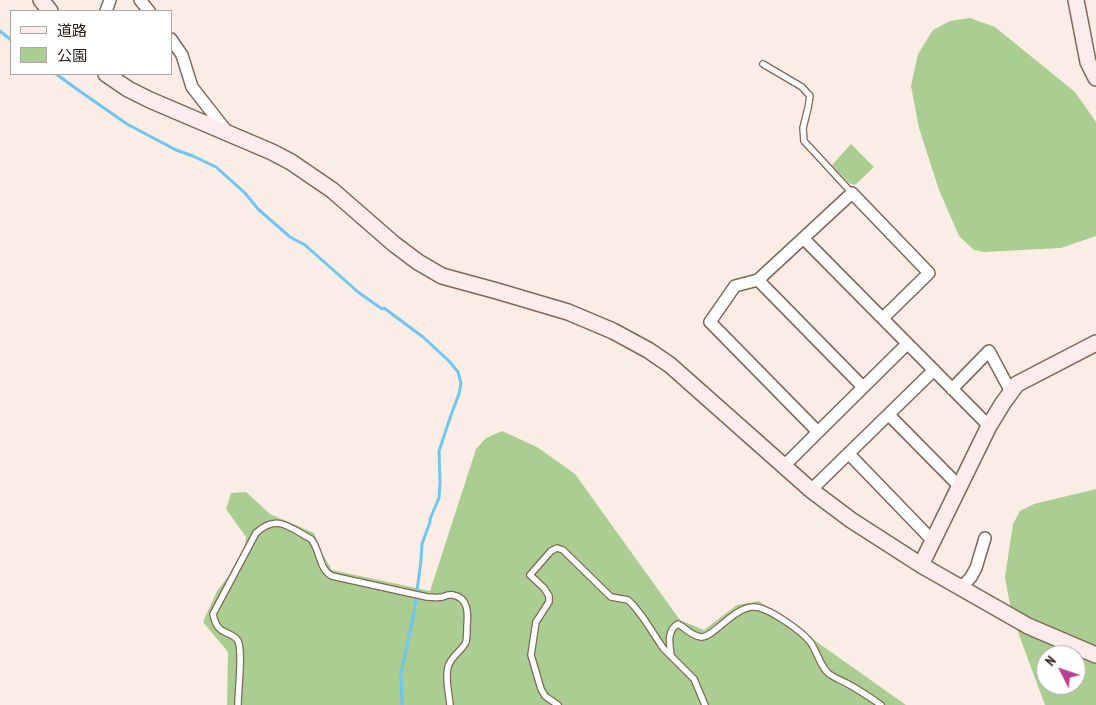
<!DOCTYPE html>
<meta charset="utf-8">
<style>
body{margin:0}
#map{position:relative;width:1096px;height:705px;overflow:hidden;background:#faede6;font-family:"PT Sans Narrow","Noto Sans JP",sans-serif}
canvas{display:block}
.legend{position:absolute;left:10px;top:10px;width:162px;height:65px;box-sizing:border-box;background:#fff;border:1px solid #aba7a4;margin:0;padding:6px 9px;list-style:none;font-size:15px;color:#2d221b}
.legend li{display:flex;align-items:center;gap:10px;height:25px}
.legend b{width:25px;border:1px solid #aba7a4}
.north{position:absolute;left:1036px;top:645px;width:50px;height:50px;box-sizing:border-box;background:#fff;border:1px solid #aba7a4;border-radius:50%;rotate:311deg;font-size:14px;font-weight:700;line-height:20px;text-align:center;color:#2d221b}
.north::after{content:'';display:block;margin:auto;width:18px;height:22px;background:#bb4195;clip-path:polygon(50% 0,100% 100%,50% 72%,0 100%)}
</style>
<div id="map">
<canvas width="1096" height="705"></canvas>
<ul class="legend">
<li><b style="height:6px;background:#fdecec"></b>道路</li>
<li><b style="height:14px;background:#aacd92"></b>公園</li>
</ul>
<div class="north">N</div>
</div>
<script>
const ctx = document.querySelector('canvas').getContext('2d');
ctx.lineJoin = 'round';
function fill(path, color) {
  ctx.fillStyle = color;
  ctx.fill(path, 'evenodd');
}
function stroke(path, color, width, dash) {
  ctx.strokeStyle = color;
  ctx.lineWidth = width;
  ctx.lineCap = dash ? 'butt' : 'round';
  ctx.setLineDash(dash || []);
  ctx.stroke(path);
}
fill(new Path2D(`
 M 970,18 L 995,27 L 1075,92 L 1096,122 L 1096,236 L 1061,248 L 984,252 L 974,250 L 959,236 L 939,190 L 919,128 L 911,86 L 918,54 L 933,30 L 950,21 Z
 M 851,144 L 874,167 L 855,185 L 849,183 L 832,165 Z
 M 502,431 L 537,447 L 575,474 L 680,620 L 704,630 L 737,605 L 759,601 L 906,705 L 227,705 L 228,652 L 203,622 L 217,591 L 244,556 L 246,537 L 226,509 L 231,493 L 246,492 L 270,514 L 314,533 L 322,553 L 332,570 L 430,591 L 476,449 L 486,438 Z
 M 1096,489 L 1096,705 L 1045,705 L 1012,616 L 1005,577 L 1013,524 L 1020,511 L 1034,504 ZM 1046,655 L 1076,655 L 1076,685 L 1046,685 Z`), '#aacd92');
stroke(new Path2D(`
 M 0,31 L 11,40
 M 56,74 L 81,92 L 127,124 L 176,150 L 193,156 L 216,167 L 245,193 L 258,209 L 290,237 L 305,245 L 358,292 L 382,309 L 384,308 L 423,337 L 449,361 L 458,372 L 461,383 L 459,394 L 451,415 L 439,451 L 440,482 L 439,498 L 430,519 L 430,522 L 422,544 L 421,561 L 414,613 L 401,673 L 402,705`), '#6fc6f0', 3);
const lane = new Path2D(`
 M 763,64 L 802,87 L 810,96 L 808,108 L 803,128 L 804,141 L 852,193
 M 671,656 C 670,645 666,631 678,624 C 686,628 691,636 701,637 C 713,638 734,607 753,607 C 767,606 803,632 811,643 C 817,652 820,665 828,673 C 834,678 841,680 848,684 C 859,690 871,698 881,705
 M 238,705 C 238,691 243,651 238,641 C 235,634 224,634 219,628 C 215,624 214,619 213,614 L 256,533 C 277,513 290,528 311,539 C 320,549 319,570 332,576 L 427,597 C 432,597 437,598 442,597 C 446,596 449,594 453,595 C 469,598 468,614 467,626 C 467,631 467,637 466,642 C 462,651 451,656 448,667 C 445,679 449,693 450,705
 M 558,705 L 545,696 L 541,689 L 531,655 L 536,622 L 549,602 L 549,596 L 544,588 L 530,575 L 551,551 L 557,548 L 563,550 L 567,554 L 611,597 L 628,600 L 634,606 L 644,619 L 663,648 L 694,679 L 705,705`);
const street = new Path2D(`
 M 140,0 L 149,11
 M 106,11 L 110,0
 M 171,39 L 182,55 L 192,87 L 228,133
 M 803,238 L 989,426
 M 758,280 L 863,387
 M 952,389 L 989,351 L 1011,392
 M 889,415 L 960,487
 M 818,432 L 710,322 L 735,286 L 758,280 L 852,193 L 929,273 L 883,318
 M 849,454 L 933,541
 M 784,466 L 818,432 L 907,344
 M 811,490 L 934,370
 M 961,588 L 971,577 L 976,568 L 985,538`);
const secondary = new Path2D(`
 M 41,0 L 50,11
 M 1076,0 L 1088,62 L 1096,78
 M 106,74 L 128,89 L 150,100 L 272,152 L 291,162 L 332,190 L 394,244 L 418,262 L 442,276 L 497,291 L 568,312 L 613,331 L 648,350 L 670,365 L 811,490 L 851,520 L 921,565 L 1028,626 L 1096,655
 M 921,565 L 989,426 L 1003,403 L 1017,384 L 1096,343`);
stroke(lane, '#826656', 8);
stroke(street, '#826656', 14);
stroke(secondary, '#826656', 18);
stroke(lane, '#fff', 5.5);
stroke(street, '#fff', 11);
stroke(secondary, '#fdecec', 15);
</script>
